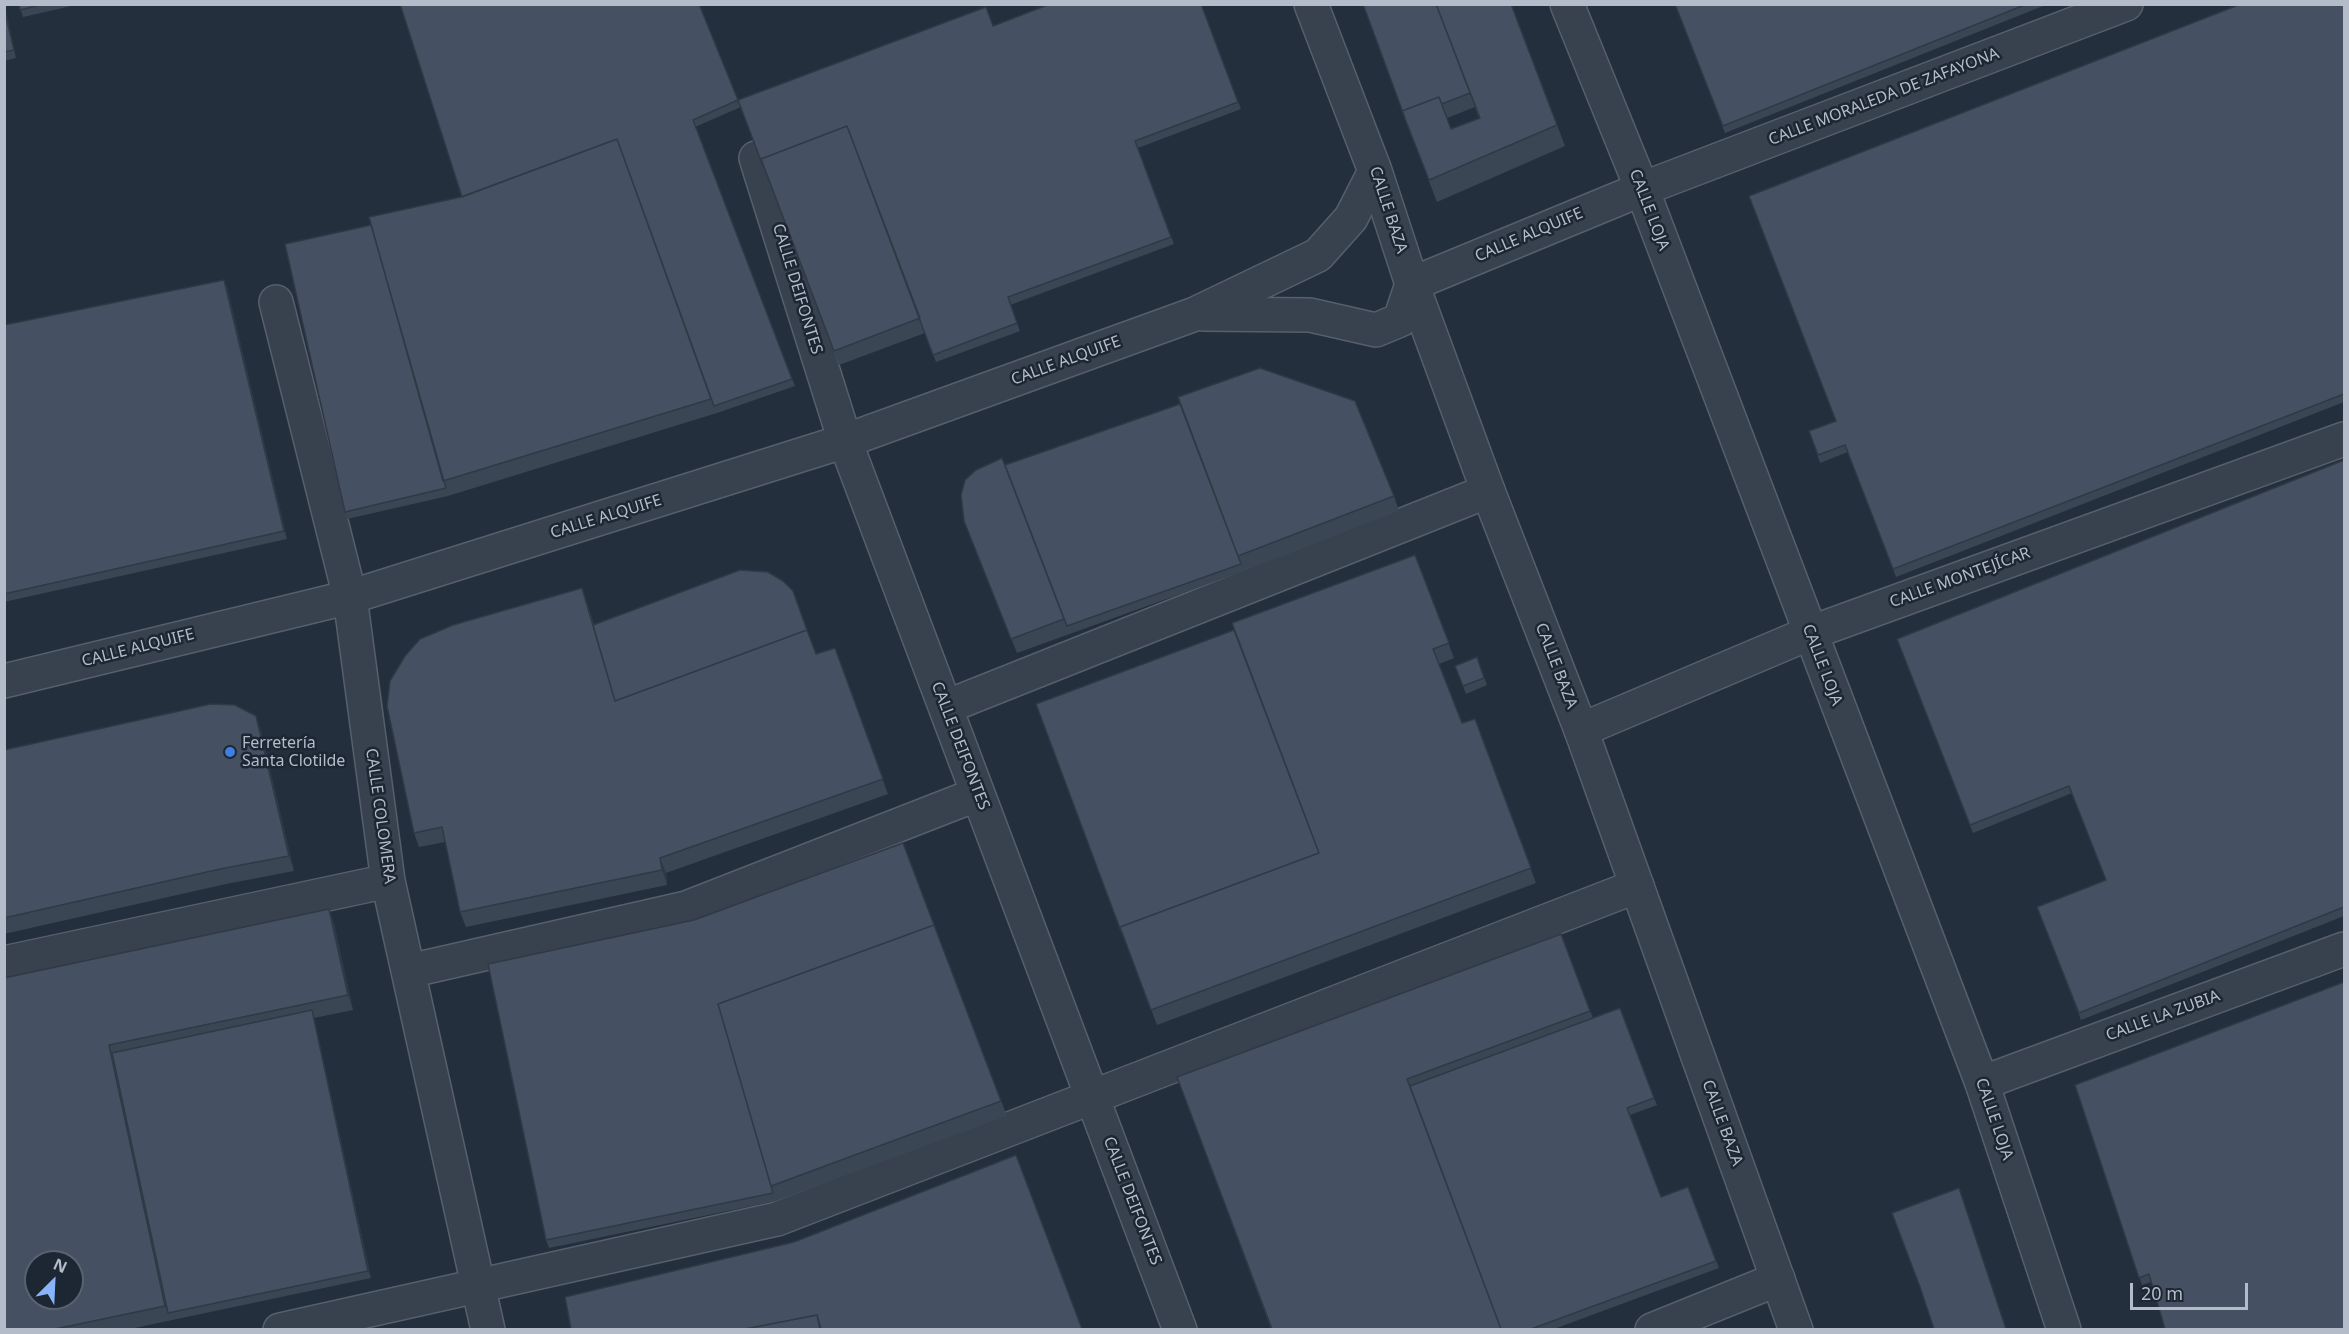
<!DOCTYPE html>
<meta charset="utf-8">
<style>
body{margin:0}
#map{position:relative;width:2349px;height:1334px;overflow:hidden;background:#242f3e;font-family:"Noto Sans",sans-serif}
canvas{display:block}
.frame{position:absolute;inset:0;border:6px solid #b4bcc9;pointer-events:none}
.north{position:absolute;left:24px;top:1250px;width:60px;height:60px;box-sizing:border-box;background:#1d2633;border:2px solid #59626f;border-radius:50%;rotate:24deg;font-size:16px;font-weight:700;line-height:24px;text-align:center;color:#b4bcc9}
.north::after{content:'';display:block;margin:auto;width:21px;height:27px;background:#8ab4f8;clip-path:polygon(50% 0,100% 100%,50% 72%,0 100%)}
.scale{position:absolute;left:2130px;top:1283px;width:118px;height:27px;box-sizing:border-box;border:3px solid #b4bcc9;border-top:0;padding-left:8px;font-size:18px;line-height:21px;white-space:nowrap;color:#b4bcc9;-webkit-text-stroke:4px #1d2633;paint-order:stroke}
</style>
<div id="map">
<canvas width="2349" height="1334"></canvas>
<div class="frame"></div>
<div class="north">N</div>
<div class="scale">20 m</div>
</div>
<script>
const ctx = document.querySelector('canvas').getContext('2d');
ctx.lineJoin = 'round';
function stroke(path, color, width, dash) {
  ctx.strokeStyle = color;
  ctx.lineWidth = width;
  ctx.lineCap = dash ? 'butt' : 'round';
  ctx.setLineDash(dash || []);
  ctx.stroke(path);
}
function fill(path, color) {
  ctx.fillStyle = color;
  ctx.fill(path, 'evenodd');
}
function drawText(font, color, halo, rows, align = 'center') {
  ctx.font = font + ' "Noto Sans",sans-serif';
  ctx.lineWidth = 5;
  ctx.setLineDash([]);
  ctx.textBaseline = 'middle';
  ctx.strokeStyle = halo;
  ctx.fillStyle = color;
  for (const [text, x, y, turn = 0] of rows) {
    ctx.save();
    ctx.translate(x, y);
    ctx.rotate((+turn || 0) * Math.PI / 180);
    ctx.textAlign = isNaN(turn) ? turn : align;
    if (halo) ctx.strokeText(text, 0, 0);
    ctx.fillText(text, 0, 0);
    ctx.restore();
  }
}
const minor = new Path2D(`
 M 756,158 L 845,441 L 1180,1330
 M 1412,284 L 1642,189 L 2126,4
 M 276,302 L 350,597 L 388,881 L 488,1330
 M 946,707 L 1488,491
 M 1581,730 L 1810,633 L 2344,439
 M 4,963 L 388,881
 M 409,971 L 686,908 L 978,794
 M 1982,1083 L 2344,949
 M 280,1330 L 777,1219 L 1637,886
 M 1652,1330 L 1778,1279`);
const tertiary = new Path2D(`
 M 1311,4 L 1375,171 L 1412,284 L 1488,491 L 1581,730 L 1796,1330
 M 1567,4 L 1642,189 L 1982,1083 L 2064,1330
 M 1203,314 L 1310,315 L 1376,330 L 1400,320 L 1412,284
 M 4,681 L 350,597 L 845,441 L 1195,314 L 1318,255 L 1351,218 L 1375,171`);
stroke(minor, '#565f6c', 36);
stroke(tertiary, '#565f6c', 36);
stroke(minor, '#38414e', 33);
stroke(tertiary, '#38414e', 33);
fill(new Path2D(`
 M 4,4 L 16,58 L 4,61 Z
 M 19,4 L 80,4 L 23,17 Z
 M 1201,4 L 1241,109 L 1138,148 L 1174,244 L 1010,305 L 1020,331 L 936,362 L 925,333 L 839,365 L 741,107 L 695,127 L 795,386 L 717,413 L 448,496 L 347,519 L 345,512 L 371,225 L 462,197 L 738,100 L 993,26 Z
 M 1511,4 L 1565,146 L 1437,202 L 1410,132 ZM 1475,107 L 1479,118 L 1451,129 L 1447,118 Z
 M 1675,4 L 2048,4 L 1725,133 Z
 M 2344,4 L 2344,402 L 1896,577 L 1848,452 L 1820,463 L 1809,431 L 1836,421 Z
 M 227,287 L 287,539 L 4,602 L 4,325 Z
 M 2344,460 L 2344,916 L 2081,1020 L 2037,907 L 2106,880 L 2072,793 L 1973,833 L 1897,639 Z
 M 1005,465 L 1394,496 L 1399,511 L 1244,571 L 1017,653 L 964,521 Z
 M 1415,555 L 1454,658 L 1439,664 L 1462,723 L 1475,719 L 1536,883 L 1157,1025 L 1036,704 L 1234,630 Z
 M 587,603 L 594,625 L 816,654 L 835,648 L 888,794 L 666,873 L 667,885 L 466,927 L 460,912 L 445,842 L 419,847 L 414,833 Z
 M 1477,657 L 1487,685 L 1466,694 L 1455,666 Z
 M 261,731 L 294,871 L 226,884 L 4,934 L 4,750 Z
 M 903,843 L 1007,1116 L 776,1201 L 549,1248 L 546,1240 L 694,920 Z
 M 329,909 L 334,924 L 353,1010 L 314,1018 L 371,1278 L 130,1329 L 4,1329 L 4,978 Z
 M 1561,934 L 1593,1018 L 1654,1098 L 1657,1105 L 1630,1115 L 1661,1197 L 1688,1187 L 1719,1268 L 1554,1329 L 1271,1329 L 1177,1077 Z
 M 2344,982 L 2151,1282 L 2142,1285 L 2075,1085 Z`), '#3b4654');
fill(new Path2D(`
 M 4,4 L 5,4 L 16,58 L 14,50 Z
 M 224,280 L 227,287 L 287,539 L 284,531 Z
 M 582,588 L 587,603 L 618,708 Z
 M 256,716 L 261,731 L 294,871 L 289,856 Z
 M 660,858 L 666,873 L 667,885 L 662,870 Z
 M 329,909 L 334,924 L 353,1010 L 348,995 Z
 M 312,1010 L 314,1018 L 371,1278 L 368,1271 Z
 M 109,1045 L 114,1060 L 168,1313 L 165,1306 Z`), '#303945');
const building = new Path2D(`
 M 19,4 L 43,4 L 20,10 Z
 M 400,4 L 699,4 L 738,100 L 986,7 L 993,26 L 1050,4 L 1201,4 L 1238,102 L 1135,141 L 1171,237 L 1008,297 L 1017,323 L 933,355 L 847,126 L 761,159 L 763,166 L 738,100 L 693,120 L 792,379 L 714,406 L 617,139 L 462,197 Z
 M 1363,4 L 1436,4 L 1470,93 L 1442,104 L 1439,97 L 1402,111 L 1405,118 Z
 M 1436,4 L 1511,4 L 1557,125 L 1429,180 L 1402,111 L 1439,97 L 1451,129 L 1480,118 Z
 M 1675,4 L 2027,4 L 1723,126 Z
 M 2241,4 L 2344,4 L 2344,394 L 1893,569 L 1845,445 L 1818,455 L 1809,431 L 1836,421 L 1749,196 Z
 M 4,8 L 14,50 L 4,52 Z
 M 847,126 L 920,318 L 834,351 L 761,159 Z
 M 617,139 L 711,399 L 443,481 L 369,217 L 461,197 Z
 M 371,225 L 446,488 L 345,512 L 285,244 Z
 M 224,280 L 284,531 L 4,594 L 4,325 Z
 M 1260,368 L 1355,401 L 1394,496 L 1238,556 L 1178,397 Z
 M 1180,404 L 1241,564 L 1067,626 L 1005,465 Z
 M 1002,458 L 1064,619 L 1011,639 L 964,521 L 961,495 L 965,480 L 976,470 Z
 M 2344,460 L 2344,907 L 2079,1013 L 2037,907 L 2106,880 L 2069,786 L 1970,825 L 1897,639 Z
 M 1415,555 L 1449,643 L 1433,649 L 1462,723 L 1475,719 L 1531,868 L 1151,1010 L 1120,927 L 1319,853 L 1232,623 Z
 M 740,570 L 768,572 L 783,581 L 793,591 L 807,630 L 615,701 L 593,625 Z
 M 582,588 L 615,701 L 807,630 L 816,654 L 835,648 L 883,779 L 660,858 L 662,870 L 460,912 L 442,827 L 414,833 L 387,706 L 390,681 L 405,656 L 420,639 L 453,625 Z
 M 1234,630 L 1319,853 L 1120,927 L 1122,934 L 1036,704 Z
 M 1477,657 L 1484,678 L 1463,686 L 1455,666 Z
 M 211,704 L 235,705 L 256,716 L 289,856 L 220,869 L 4,918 L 4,750 Z
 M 903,843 L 934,925 L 718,1004 L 773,1193 L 546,1240 L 488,964 L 694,920 Z
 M 329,909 L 348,995 L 109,1045 L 165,1306 L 55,1329 L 4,1329 L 4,978 ZM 36,1262 L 72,1262 L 72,1298 L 36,1298 Z
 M 934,925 L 1001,1101 L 771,1186 L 718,1004 Z
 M 1561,934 L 1590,1011 L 1407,1079 L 1501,1329 L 1272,1329 L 1177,1077 Z
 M 2344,982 L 2344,1329 L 2165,1329 L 2149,1274 L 2139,1278 L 2075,1085 Z
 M 1620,1008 L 1654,1098 L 1627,1108 L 1661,1197 L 1688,1187 L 1716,1261 L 1531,1329 L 1501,1329 L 1410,1086 Z
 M 312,1010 L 368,1271 L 168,1313 L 112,1053 Z
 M 1016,1155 L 1082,1329 L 821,1329 L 817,1315 L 745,1329 L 571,1329 L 565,1297 L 794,1242 Z
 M 1959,1188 L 2006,1329 L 1934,1329 L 1920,1287 L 1892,1213 Z
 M 817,1315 L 820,1329 L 745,1329 Z`);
fill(building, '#455162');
stroke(building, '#303945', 1.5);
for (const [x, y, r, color] of [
 [230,752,6,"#3f7fe0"]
]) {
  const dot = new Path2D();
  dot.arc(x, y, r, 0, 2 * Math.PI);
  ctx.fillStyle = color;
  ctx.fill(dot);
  stroke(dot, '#1d2633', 2);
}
drawText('16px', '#b4bcc9', '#1d2633', [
 ["CALLE MORALEDA DE ZAFAYONA",1884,97,-21],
 ["CALLE BAZA",1388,210,72],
 ["CALLE LOJA",1649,210,69],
 ["CALLE ALQUIFE",1529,235,-23],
 ["CALLE DEIFONTES",797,289,73],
 ["CALLE ALQUIFE",1066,361,-20],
 ["CALLE ALQUIFE",606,517,-17],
 ["CALLE MONTEJÍCAR",1960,578,-20],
 ["CALLE ALQUIFE",138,648,-14],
 ["CALLE LOJA",1822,665,69],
 ["CALLE BAZA",1556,666,69],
 ["CALLE DEIFONTES",960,746,69],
 ["CALLE COLOMERA",380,816,82],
 ["CALLE LA ZUBIA",2163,1016,-20],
 ["CALLE LOJA",1994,1119,71],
 ["CALLE BAZA",1722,1123,70],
 ["CALLE DEIFONTES",1132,1201,69]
]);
drawText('16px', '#b4bcc9', '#1d2633', [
 ["Ferretería",242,743],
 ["Santa Clotilde",242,761]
], 'left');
</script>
